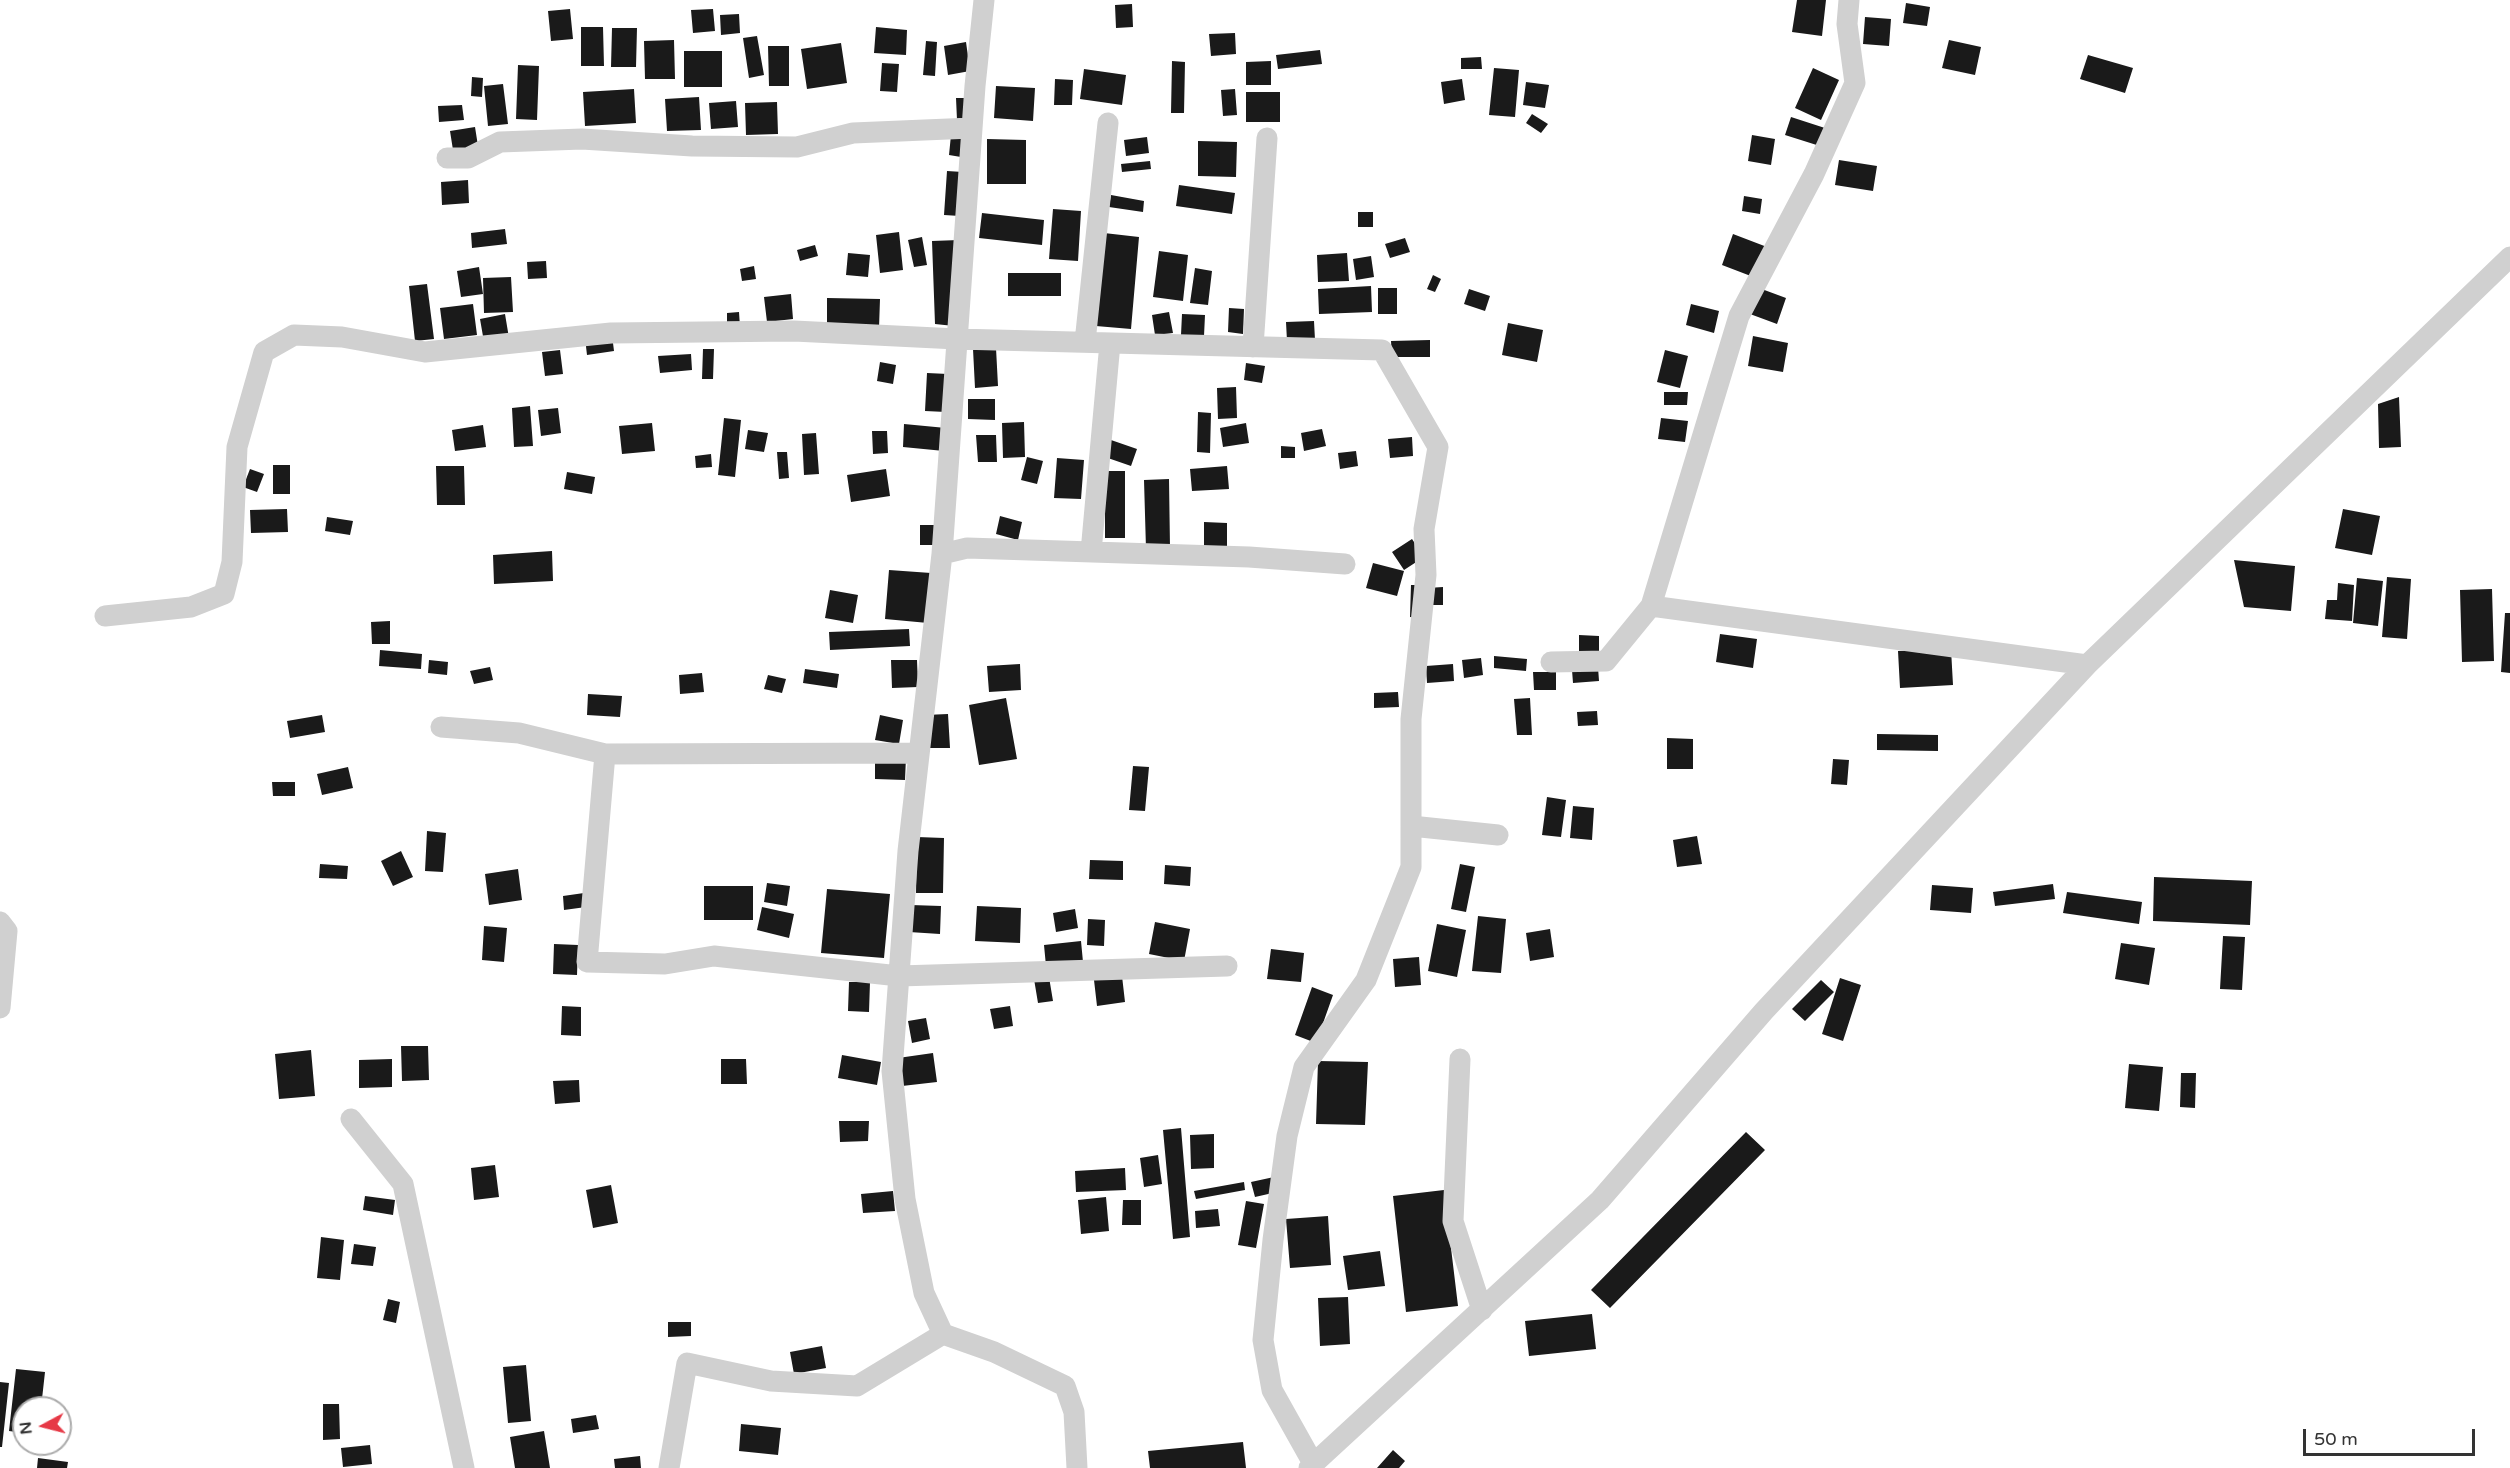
<!DOCTYPE html>
<style>
body{margin:0}
#map{position:relative;width:2510px;height:1468px;overflow:hidden;background:#fff;font-family:"Varela Round",sans-serif}
canvas{display:block}
.north{position:absolute;left:12px;top:1396px;width:60px;height:60px;box-sizing:border-box;background:#fff;border:2px solid #adadad;border-radius:50%;rotate:263deg;font-size:16px;font-weight:700;line-height:24px;text-align:center;color:#333}
.north::after{content:'';display:block;margin:auto;width:21px;height:27px;background:#e63946;clip-path:polygon(50% 0,100% 100%,50% 72%,0 100%)}
.scale{position:absolute;left:2303px;top:1429px;width:172px;height:27px;box-sizing:border-box;border:3px solid #333;border-top:0;padding-left:8px;font-size:18px;line-height:21px;white-space:nowrap;color:#333;-webkit-text-stroke:4px #fff;paint-order:stroke}
</style>
<div id="map">
<canvas width="2510" height="1468"></canvas>
<div class="north">N</div>
<div class="scale">50 m</div>
</div>
<script>
const ctx = document.querySelector('canvas').getContext('2d');
ctx.lineJoin = 'round';
function fill(path, color) {
  ctx.fillStyle = color;
  ctx.fill(path, 'evenodd');
}
function stroke(path, color, width, dash) {
  ctx.strokeStyle = color;
  ctx.lineWidth = width;
  ctx.lineCap = dash ? 'butt' : 'round';
  ctx.setLineDash(dash || []);
  ctx.stroke(path);
}
fill(new Path2D(`
 M 1797,0 L 1826,0 L 1822,36 L 1792,32 Z
 M 1906,3 L 1930,7 L 1927,26 L 1903,23 Z
 M 1132,4 L 1133,27 L 1116,28 L 1115,5 Z
 M 570,9 L 573,39 L 551,41 L 548,11 Z
 M 713,9 L 715,31 L 693,33 L 691,10 Z
 M 739,14 L 740,33 L 721,35 L 720,15 Z
 M 1865,17 L 1891,19 L 1889,46 L 1863,44 Z
 M 581,27 L 603,27 L 604,66 L 581,66 Z
 M 876,27 L 907,30 L 906,55 L 874,53 Z
 M 612,28 L 637,28 L 636,67 L 611,67 Z
 M 1235,33 L 1236,54 L 1211,56 L 1209,34 Z
 M 757,36 L 764,75 L 749,78 L 743,38 Z
 M 674,40 L 675,79 L 645,79 L 644,41 Z
 M 1949,40 L 1981,47 L 1975,75 L 1942,68 Z
 M 926,41 L 937,42 L 935,76 L 923,75 Z
 M 966,42 L 970,71 L 948,75 L 944,46 Z
 M 841,43 L 847,83 L 807,89 L 801,49 Z
 M 768,46 L 789,46 L 789,86 L 769,86 Z
 M 1320,50 L 1322,64 L 1278,69 L 1276,55 Z
 M 684,51 L 722,51 L 722,87 L 684,87 Z
 M 2088,55 L 2133,68 L 2125,93 L 2080,79 Z
 M 1481,57 L 1482,69 L 1461,69 L 1461,58 Z
 M 1172,61 L 1185,62 L 1184,113 L 1171,113 Z
 M 1271,61 L 1271,85 L 1246,85 L 1246,62 Z
 M 882,63 L 899,64 L 897,92 L 880,91 Z
 M 518,65 L 539,66 L 537,120 L 516,119 Z
 M 1494,68 L 1519,70 L 1515,117 L 1489,115 Z
 M 1813,68 L 1839,80 L 1821,120 L 1795,108 Z
 M 1084,69 L 1126,75 L 1122,105 L 1080,99 Z
 M 472,77 L 483,78 L 482,97 L 471,96 Z
 M 1055,79 L 1073,80 L 1072,105 L 1054,105 Z
 M 1462,79 L 1465,100 L 1444,104 L 1441,82 Z
 M 1526,82 L 1549,85 L 1545,108 L 1523,105 Z
 M 503,84 L 508,124 L 488,126 L 484,86 Z
 M 996,86 L 1035,88 L 1033,121 L 994,118 Z
 M 634,89 L 636,123 L 585,126 L 583,92 Z
 M 1235,89 L 1237,115 L 1223,116 L 1221,90 Z
 M 1246,92 L 1280,92 L 1280,122 L 1246,122 Z
 M 699,97 L 701,130 L 667,131 L 665,99 Z
 M 956,98 L 971,98 L 971,120 L 957,120 Z
 M 736,101 L 738,127 L 711,129 L 709,103 Z
 M 777,102 L 778,134 L 746,135 L 745,103 Z
 M 462,105 L 464,120 L 439,122 L 438,106 Z
 M 1532,114 L 1548,124 L 1541,133 L 1526,123 Z
 M 1791,117 L 1828,129 L 1823,147 L 1785,135 Z
 M 475,127 L 478,146 L 453,150 L 450,131 Z
 M 951,135 L 970,138 L 967,158 L 949,155 Z
 M 1752,135 L 1775,139 L 1771,165 L 1748,161 Z
 M 1147,137 L 1149,153 L 1126,156 L 1124,140 Z
 M 987,139 L 1026,140 L 1026,184 L 987,184 Z
 M 1198,141 L 1237,142 L 1236,177 L 1198,176 Z
 M 1839,160 L 1877,166 L 1873,191 L 1835,185 Z
 M 1150,161 L 1151,169 L 1122,172 L 1121,164 Z
 M 947,171 L 963,172 L 960,216 L 944,215 Z
 M 468,180 L 469,203 L 442,205 L 441,182 Z
 M 1179,185 L 1235,193 L 1232,214 L 1176,206 Z
 M 1111,195 L 1144,201 L 1143,212 L 1109,207 Z
 M 1744,196 L 1762,199 L 1760,214 L 1742,211 Z
 M 1053,209 L 1081,211 L 1078,261 L 1049,259 Z
 M 1358,212 L 1373,212 L 1373,227 L 1358,227 Z
 M 982,213 L 1044,220 L 1042,245 L 979,238 Z
 M 505,229 L 507,244 L 472,248 L 471,233 Z
 M 899,232 L 903,270 L 880,273 L 876,235 Z
 M 1104,233 L 1139,237 L 1131,329 L 1096,326 Z
 M 1733,234 L 1767,247 L 1756,278 L 1722,265 Z
 M 922,237 L 927,265 L 914,267 L 908,240 Z
 M 1405,238 L 1410,252 L 1390,258 L 1385,244 Z
 M 959,240 L 954,326 L 935,324 L 932,241 Z
 M 815,245 L 818,256 L 800,261 L 797,250 Z
 M 1159,251 L 1188,255 L 1183,301 L 1153,297 Z
 M 848,253 L 870,255 L 868,277 L 846,275 Z
 M 1347,253 L 1349,281 L 1318,282 L 1317,255 Z
 M 1371,256 L 1374,277 L 1356,280 L 1353,259 Z
 M 546,261 L 547,278 L 528,279 L 527,262 Z
 M 754,266 L 756,279 L 742,281 L 740,269 Z
 M 479,267 L 483,294 L 461,297 L 457,271 Z
 M 1195,268 L 1212,271 L 1208,305 L 1190,303 Z
 M 1008,273 L 1061,273 L 1061,296 L 1008,296 Z
 M 1433,275 L 1441,279 L 1435,292 L 1427,289 Z
 M 511,277 L 513,312 L 484,313 L 483,278 Z
 M 427,284 L 434,339 L 415,341 L 409,286 Z
 M 1371,286 L 1372,312 L 1319,314 L 1318,289 Z
 M 1378,288 L 1397,288 L 1397,314 L 1378,314 Z
 M 1759,288 L 1786,298 L 1777,324 L 1750,314 Z
 M 1469,289 L 1490,296 L 1485,311 L 1464,304 Z
 M 791,294 L 793,319 L 767,322 L 764,297 Z
 M 827,298 L 880,299 L 879,328 L 827,327 Z
 M 473,304 L 477,335 L 444,339 L 440,308 Z
 M 1691,304 L 1719,311 L 1714,333 L 1686,325 Z
 M 1229,308 L 1244,309 L 1243,334 L 1228,332 Z
 M 739,312 L 740,327 L 727,328 L 727,313 Z
 M 1169,312 L 1173,333 L 1155,335 L 1152,315 Z
 M 505,314 L 509,338 L 484,342 L 480,319 Z
 M 1182,314 L 1205,315 L 1204,336 L 1181,335 Z
 M 1314,321 L 1315,340 L 1287,341 L 1286,322 Z
 M 1508,323 L 1543,330 L 1537,362 L 1502,355 Z
 M 612,335 L 614,351 L 587,355 L 585,338 Z
 M 1753,336 L 1788,343 L 1783,372 L 1748,366 Z
 M 1430,340 L 1430,357 L 1392,357 L 1391,341 Z
 M 996,348 L 998,386 L 975,388 L 973,349 Z
 M 703,349 L 714,349 L 713,379 L 702,379 Z
 M 560,350 L 563,374 L 545,376 L 542,352 Z
 M 1665,350 L 1688,356 L 1680,388 L 1657,382 Z
 M 691,354 L 692,370 L 660,373 L 658,356 Z
 M 880,362 L 896,365 L 893,384 L 877,381 Z
 M 1246,363 L 1265,366 L 1262,383 L 1244,380 Z
 M 927,373 L 948,374 L 946,412 L 925,411 Z
 M 1236,387 L 1237,418 L 1218,419 L 1217,388 Z
 M 1664,392 L 1688,392 L 1687,405 L 1664,405 Z
 M 2399,397 L 2401,447 L 2379,448 L 2378,404 Z
 M 968,399 L 995,399 L 995,420 L 968,419 Z
 M 530,406 L 533,446 L 514,447 L 512,408 Z
 M 558,408 L 561,433 L 541,436 L 538,410 Z
 M 1198,412 L 1211,413 L 1210,453 L 1197,452 Z
 M 724,418 L 741,420 L 735,477 L 718,475 Z
 M 1661,418 L 1688,421 L 1685,442 L 1658,439 Z
 M 1024,422 L 1025,457 L 1003,458 L 1002,423 Z
 M 652,423 L 655,451 L 622,454 L 619,426 Z
 M 1246,423 L 1249,443 L 1223,447 L 1220,428 Z
 M 904,424 L 946,428 L 944,451 L 903,447 Z
 M 483,425 L 486,447 L 455,451 L 452,430 Z
 M 1322,429 L 1326,446 L 1304,451 L 1301,433 Z
 M 748,430 L 768,433 L 764,452 L 745,449 Z
 M 872,431 L 887,431 L 888,453 L 873,454 Z
 M 816,433 L 819,474 L 804,475 L 802,434 Z
 M 976,435 L 996,435 L 997,462 L 978,462 Z
 M 1412,437 L 1413,456 L 1390,458 L 1388,439 Z
 M 1111,440 L 1137,449 L 1131,466 L 1105,457 Z
 M 1281,446 L 1295,447 L 1295,458 L 1281,458 Z
 M 1356,451 L 1358,466 L 1340,469 L 1338,453 Z
 M 777,452 L 787,452 L 789,478 L 779,479 Z
 M 711,454 L 712,467 L 696,468 L 695,456 Z
 M 1027,457 L 1043,461 L 1037,484 L 1021,480 Z
 M 1057,458 L 1084,460 L 1081,499 L 1054,498 Z
 M 273,465 L 290,465 L 290,494 L 273,494 Z
 M 436,466 L 464,466 L 465,505 L 437,505 Z
 M 1227,466 L 1229,489 L 1192,491 L 1190,469 Z
 M 250,469 L 264,474 L 257,492 L 243,487 Z
 M 886,469 L 890,496 L 851,502 L 847,475 Z
 M 1105,471 L 1125,471 L 1125,538 L 1105,538 Z
 M 567,472 L 595,477 L 592,494 L 564,489 Z
 M 1169,479 L 1170,548 L 1146,549 L 1144,480 Z
 M 287,509 L 288,532 L 251,533 L 250,510 Z
 M 2343,509 L 2380,516 L 2372,555 L 2335,548 Z
 M 1000,516 L 1022,522 L 1018,540 L 996,534 Z
 M 327,517 L 353,521 L 350,535 L 325,531 Z
 M 1204,522 L 1227,523 L 1227,552 L 1204,552 Z
 M 920,525 L 940,525 L 940,545 L 920,545 Z
 M 1412,539 L 1424,557 L 1404,570 L 1392,552 Z
 M 552,551 L 553,581 L 494,584 L 493,555 Z
 M 2234,560 L 2295,566 L 2291,611 L 2244,607 Z
 M 1373,563 L 1404,571 L 1397,596 L 1366,588 Z
 M 889,570 L 931,573 L 928,623 L 885,619 Z
 M 2387,577 L 2411,579 L 2407,639 L 2382,637 Z
 M 2357,578 L 2383,581 L 2378,626 L 2353,623 Z
 M 2338,583 L 2354,585 L 2352,621 L 2325,619 L 2327,600 L 2337,600 Z
 M 1411,585 L 1421,585 L 1420,618 L 1410,617 Z
 M 1443,587 L 1443,605 L 1427,605 L 1427,588 Z
 M 2492,589 L 2494,661 L 2462,662 L 2460,590 Z
 M 830,590 L 858,595 L 853,623 L 825,618 Z
 M 2505,613 L 2510,613 L 2510,673 L 2501,672 Z
 M 390,621 L 390,644 L 372,644 L 371,622 Z
 M 909,629 L 910,646 L 830,650 L 829,632 Z
 M 1720,634 L 1757,639 L 1753,668 L 1716,662 Z
 M 1579,635 L 1599,636 L 1599,653 L 1579,653 Z
 M 1951,649 L 1953,685 L 1900,688 L 1898,651 Z
 M 380,650 L 422,654 L 421,669 L 379,666 Z
 M 1494,656 L 1527,659 L 1526,671 L 1494,668 Z
 M 1481,658 L 1483,675 L 1464,678 L 1462,660 Z
 M 429,660 L 448,662 L 447,675 L 428,673 Z
 M 891,660 L 917,660 L 918,687 L 892,688 Z
 M 1020,664 L 1021,690 L 989,692 L 987,666 Z
 M 1453,664 L 1454,681 L 1427,683 L 1426,666 Z
 M 490,667 L 493,680 L 474,684 L 470,671 Z
 M 1598,667 L 1599,681 L 1573,683 L 1572,670 Z
 M 805,669 L 839,674 L 837,688 L 803,683 Z
 M 1533,672 L 1556,672 L 1556,690 L 1534,690 Z
 M 702,673 L 704,692 L 680,694 L 679,675 Z
 M 768,675 L 786,679 L 782,693 L 764,689 Z
 M 1398,692 L 1399,707 L 1374,708 L 1374,693 Z
 M 588,694 L 622,696 L 620,717 L 587,715 Z
 M 1006,698 L 1017,759 L 979,765 L 969,705 Z
 M 1530,698 L 1532,735 L 1517,735 L 1514,699 Z
 M 1597,711 L 1598,725 L 1578,726 L 1577,712 Z
 M 948,714 L 950,748 L 926,748 L 925,715 Z
 M 322,715 L 325,732 L 290,738 L 287,721 Z
 M 880,715 L 903,720 L 899,744 L 875,740 Z
 M 1877,734 L 1938,735 L 1938,751 L 1877,750 Z
 M 1667,738 L 1693,739 L 1693,769 L 1667,769 Z
 M 875,757 L 906,757 L 905,780 L 875,779 Z
 M 1833,759 L 1849,760 L 1847,785 L 1831,784 Z
 M 1133,766 L 1149,767 L 1145,811 L 1129,810 Z
 M 348,767 L 353,788 L 322,795 L 317,774 Z
 M 272,782 L 295,782 L 295,796 L 273,796 Z
 M 1547,797 L 1566,800 L 1561,837 L 1542,835 Z
 M 1573,806 L 1594,808 L 1592,840 L 1570,838 Z
 M 427,831 L 446,833 L 443,872 L 425,871 Z
 M 1697,836 L 1702,864 L 1677,867 L 1673,840 Z
 M 917,837 L 944,838 L 943,893 L 916,893 Z
 M 401,851 L 413,877 L 393,886 L 381,861 Z
 M 1090,860 L 1123,861 L 1123,880 L 1089,879 Z
 M 320,864 L 348,866 L 347,879 L 319,878 Z
 M 1460,864 L 1475,867 L 1466,912 L 1451,909 Z
 M 1165,865 L 1191,867 L 1190,886 L 1164,884 Z
 M 518,869 L 522,900 L 489,905 L 485,874 Z
 M 2154,877 L 2252,881 L 2250,925 L 2153,921 Z
 M 767,883 L 790,886 L 787,906 L 764,902 Z
 M 2053,884 L 2055,899 L 1995,906 L 1993,892 Z
 M 1932,885 L 1973,888 L 1971,913 L 1930,910 Z
 M 704,886 L 753,886 L 753,920 L 704,920 Z
 M 827,889 L 890,894 L 884,958 L 821,953 Z
 M 2067,892 L 2142,902 L 2139,924 L 2063,913 Z
 M 584,893 L 586,907 L 564,910 L 563,896 Z
 M 911,905 L 941,906 L 940,934 L 909,932 Z
 M 977,906 L 1021,908 L 1020,943 L 975,941 Z
 M 762,907 L 794,914 L 789,938 L 757,930 Z
 M 1075,909 L 1078,928 L 1056,932 L 1053,913 Z
 M 1478,916 L 1506,919 L 1501,973 L 1472,971 Z
 M 1088,919 L 1105,920 L 1104,946 L 1087,945 Z
 M 1155,922 L 1190,929 L 1184,961 L 1149,954 Z
 M 1437,924 L 1466,930 L 1457,977 L 1428,971 Z
 M 484,926 L 507,928 L 504,962 L 482,960 Z
 M 1550,929 L 1554,957 L 1530,961 L 1526,933 Z
 M 2223,936 L 2245,937 L 2242,990 L 2220,989 Z
 M 1081,941 L 1083,962 L 1046,966 L 1044,945 Z
 M 2121,943 L 2155,948 L 2149,985 L 2115,979 Z
 M 554,944 L 578,945 L 577,975 L 553,974 Z
 M 1271,949 L 1304,953 L 1301,982 L 1267,979 Z
 M 1419,957 L 1421,985 L 1395,987 L 1393,959 Z
 M 1122,976 L 1125,1002 L 1097,1006 L 1094,980 Z
 M 1049,977 L 1053,1001 L 1038,1003 L 1034,979 Z
 M 1840,978 L 1861,985 L 1843,1041 L 1822,1034 Z
 M 1821,980 L 1834,992 L 1805,1021 L 1792,1009 Z
 M 849,982 L 870,982 L 869,1012 L 848,1011 Z
 M 1312,987 L 1333,995 L 1316,1043 L 1295,1035 Z
 M 562,1006 L 581,1007 L 581,1036 L 561,1035 Z
 M 1010,1006 L 1013,1026 L 994,1029 L 990,1009 Z
 M 926,1018 L 930,1039 L 912,1043 L 908,1021 Z
 M 401,1046 L 428,1046 L 429,1080 L 402,1081 Z
 M 311,1050 L 315,1096 L 279,1099 L 275,1054 Z
 M 933,1053 L 937,1082 L 902,1086 L 898,1058 Z
 M 842,1055 L 881,1062 L 877,1085 L 838,1078 Z
 M 392,1059 L 392,1087 L 359,1088 L 359,1060 Z
 M 721,1059 L 746,1059 L 747,1084 L 721,1084 Z
 M 1318,1061 L 1368,1062 L 1365,1125 L 1316,1124 Z
 M 2129,1064 L 2163,1067 L 2159,1111 L 2125,1108 Z
 M 2181,1073 L 2196,1073 L 2195,1108 L 2180,1107 Z
 M 579,1080 L 580,1102 L 555,1104 L 553,1081 Z
 M 839,1121 L 869,1121 L 868,1141 L 840,1142 Z
 M 1181,1128 L 1190,1237 L 1173,1239 L 1163,1130 Z
 M 1746,1132 L 1765,1150 L 1610,1308 L 1591,1290 Z
 M 1214,1134 L 1214,1168 L 1191,1169 L 1190,1135 Z
 M 1158,1155 L 1162,1184 L 1144,1187 L 1140,1158 Z
 M 495,1165 L 499,1197 L 474,1200 L 471,1168 Z
 M 1125,1168 L 1126,1190 L 1076,1192 L 1075,1171 Z
 M 1274,1177 L 1277,1192 L 1255,1197 L 1251,1182 Z
 M 1244,1182 L 1245,1190 L 1196,1199 L 1194,1191 Z
 M 611,1185 L 618,1223 L 593,1228 L 586,1190 Z
 M 1444,1190 L 1458,1306 L 1406,1312 L 1393,1196 Z
 M 893,1191 L 895,1211 L 863,1213 L 861,1194 Z
 M 365,1196 L 395,1200 L 393,1215 L 363,1210 Z
 M 1106,1197 L 1109,1231 L 1081,1234 L 1078,1200 Z
 M 1123,1200 L 1141,1200 L 1141,1225 L 1122,1225 Z
 M 1246,1201 L 1264,1204 L 1256,1248 L 1238,1245 Z
 M 1218,1209 L 1220,1226 L 1196,1228 L 1195,1211 Z
 M 1328,1216 L 1331,1265 L 1290,1268 L 1286,1219 Z
 M 321,1237 L 344,1240 L 340,1280 L 317,1278 Z
 M 354,1244 L 376,1247 L 373,1266 L 351,1264 Z
 M 1380,1251 L 1385,1286 L 1348,1290 L 1343,1256 Z
 M 1348,1297 L 1350,1344 L 1320,1346 L 1318,1298 Z
 M 388,1299 L 400,1302 L 396,1323 L 383,1320 Z
 M 1592,1314 L 1596,1349 L 1529,1356 L 1525,1321 Z
 M 668,1322 L 691,1322 L 691,1336 L 668,1337 Z
 M 822,1346 L 826,1368 L 794,1374 L 790,1352 Z
 M 526,1365 L 531,1421 L 508,1423 L 503,1367 Z
 M 16,1369 L 45,1372 L 41,1408 L 24,1408 L 24,1433 L 9,1431 Z
 M 0,1382 L 9,1383 L 2,1447 L 0,1447 Z
 M 323,1404 L 339,1404 L 340,1439 L 323,1440 Z
 M 596,1415 L 599,1429 L 573,1433 L 571,1419 Z
 M 741,1424 L 781,1428 L 778,1455 L 739,1451 Z
 M 544,1431 L 550,1468 L 515,1468 L 510,1437 Z
 M 1243,1442 L 1246,1468 L 1150,1468 L 1148,1451 Z
 M 370,1445 L 372,1464 L 343,1467 L 341,1448 Z
 M 1393,1450 L 1405,1461 L 1399,1468 L 1377,1468 Z
 M 640,1456 L 641,1468 L 615,1468 L 614,1459 Z
 M 38,1458 L 68,1462 L 67,1468 L 37,1468 Z`), '#1a1a1a');
stroke(new Path2D(`
 M 984,0 L 975,86 L 942,554 L 908,851 L 892,1071 L 905,1199 L 924,1293 L 943,1334 L 994,1352 L 1065,1386 L 1074,1412 L 1077,1468
 M 1849,0 L 1847,24 L 1855,83 L 1814,174 L 1739,316 L 1651,606 L 2087,665
 M 447,158 L 468,158 L 500,142 L 582,139 L 692,146 L 797,147 L 853,133 L 972,128
 M 1085,342 L 1108,123
 M 1253,347 L 1267,138
 M 1091,552 L 1110,343
 M 942,554 L 967,548 L 1249,557 L 1345,564
 M 105,616 L 191,607 L 224,594 L 232,562 L 237,447 L 264,352 L 294,335 L 342,337 L 425,352 L 611,333 L 794,331 L 957,339 L 1382,350 L 1438,447 L 1424,529 L 1426,575 L 1411,719 L 1411,867 L 1366,980 L 1304,1067 L 1287,1136 L 1273,1240 L 1263,1340 L 1272,1390 L 1314,1465
 M 1551,662 L 1606,661 L 1651,606
 M 441,727 L 519,733 L 605,754
 M 919,753 L 605,754 L 587,962 L 665,964 L 714,956 L 899,976 L 1227,966
 M 1411,826 L 1498,835
 M 0,922 L 7,931 L 0,1008
 M 1460,1059 L 1453,1221 L 1482,1310
 M 351,1119 L 403,1184 L 464,1468
 M 669,1468 L 687,1363 L 771,1381 L 857,1386 L 943,1334
 M 1309,1468 L 1600,1200 L 1764,1011 L 2087,665 L 2510,257`), '#d0d0d0', 21);
</script>
